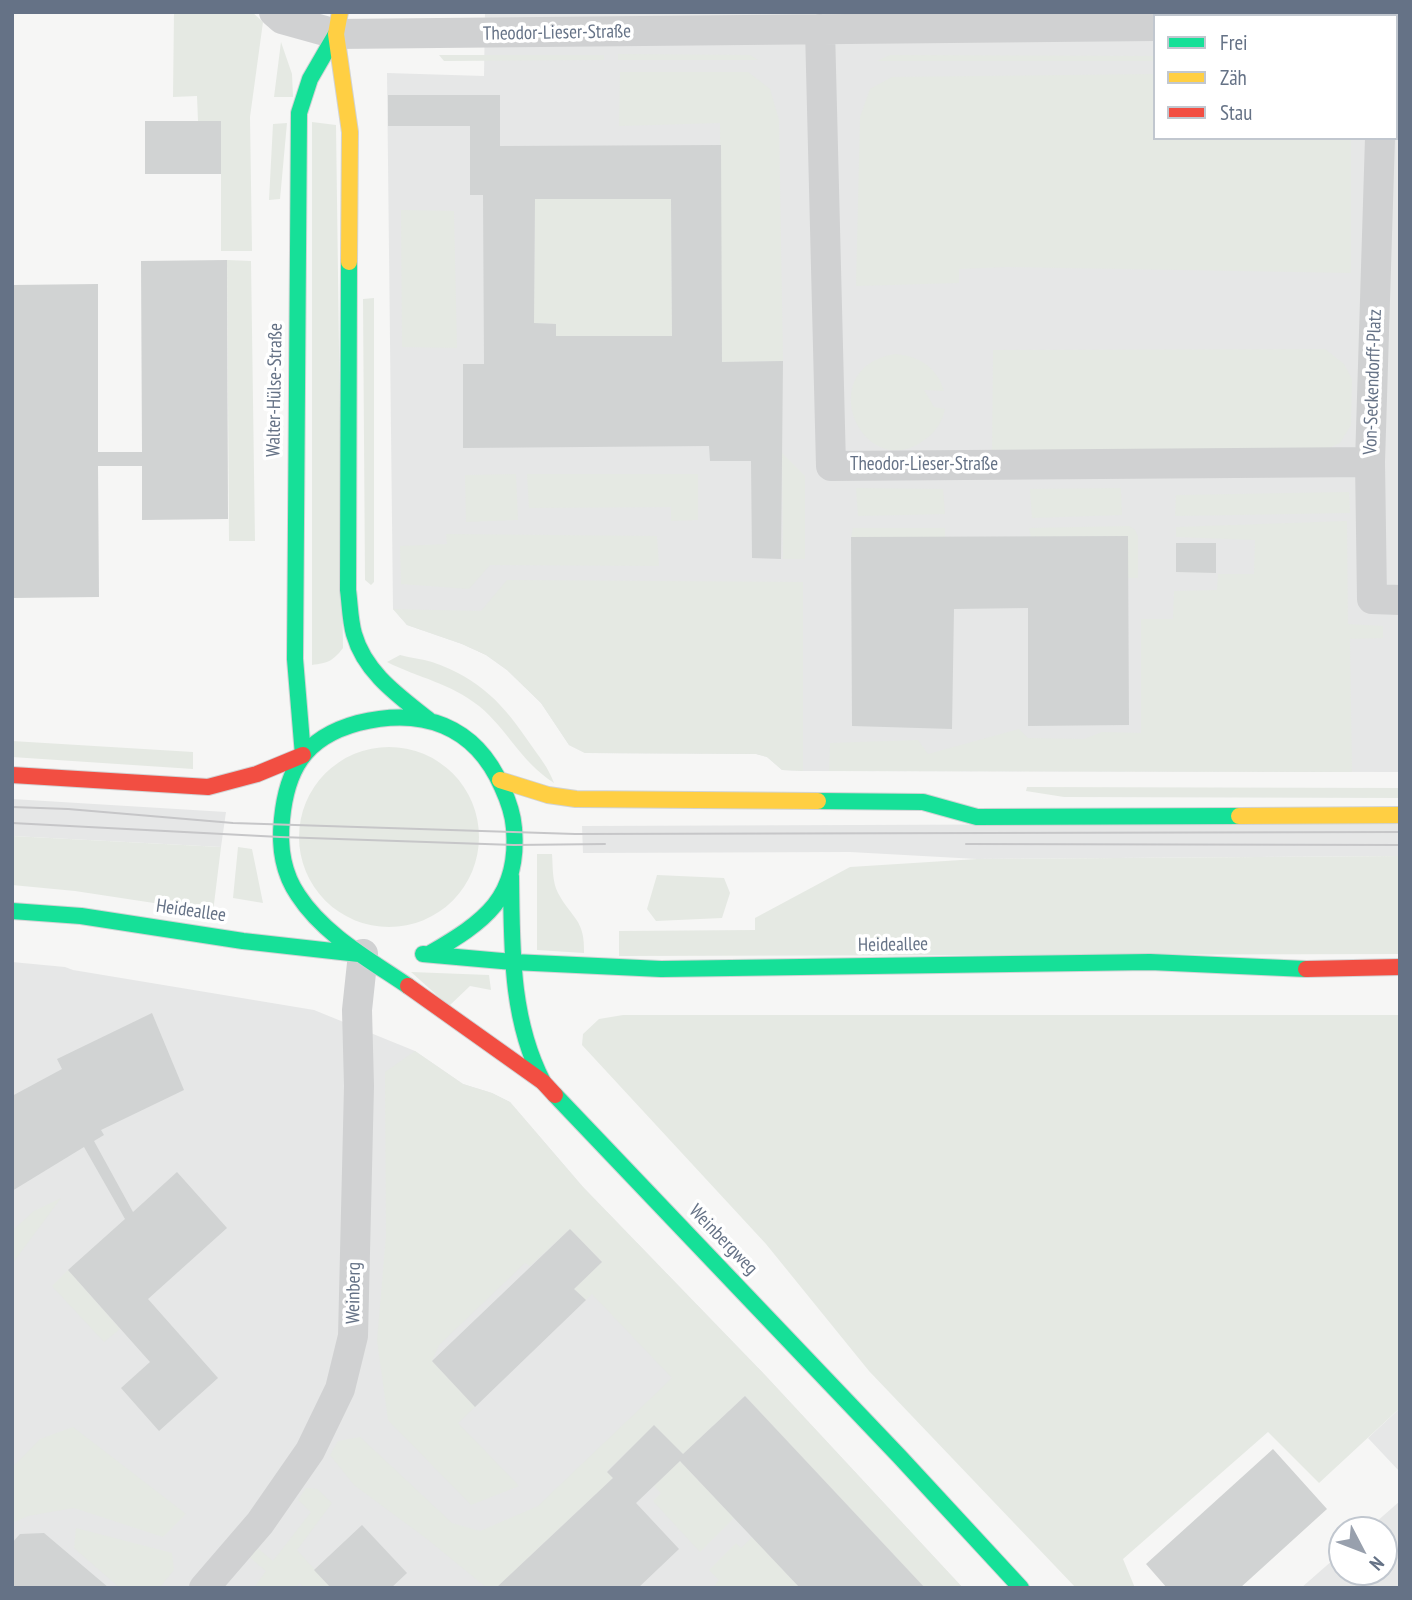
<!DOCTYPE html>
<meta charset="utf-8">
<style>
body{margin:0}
#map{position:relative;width:1412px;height:1600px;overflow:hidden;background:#f6f6f5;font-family:"PT Sans Narrow",sans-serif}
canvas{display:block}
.frame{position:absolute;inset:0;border:14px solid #657286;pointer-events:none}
.legend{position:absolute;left:1153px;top:14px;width:245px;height:126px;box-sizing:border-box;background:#fff;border:2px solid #c1c7cf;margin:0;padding:9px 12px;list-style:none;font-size:21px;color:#657286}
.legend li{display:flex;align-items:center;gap:14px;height:35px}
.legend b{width:35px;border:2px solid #c1c7cf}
.north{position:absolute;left:1328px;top:1516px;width:70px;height:70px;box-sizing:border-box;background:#fff;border:2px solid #c1c7cf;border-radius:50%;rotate:132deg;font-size:19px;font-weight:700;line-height:28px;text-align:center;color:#657286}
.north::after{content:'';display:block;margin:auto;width:24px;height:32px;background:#98a0ad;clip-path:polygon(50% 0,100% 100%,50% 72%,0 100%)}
</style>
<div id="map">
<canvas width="1412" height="1600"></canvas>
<div class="frame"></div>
<ul class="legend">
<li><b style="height:9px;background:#16e098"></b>Frei</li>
<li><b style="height:9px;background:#ffcf43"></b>Zäh</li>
<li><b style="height:9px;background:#f24e42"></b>Stau</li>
</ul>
<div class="north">N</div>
</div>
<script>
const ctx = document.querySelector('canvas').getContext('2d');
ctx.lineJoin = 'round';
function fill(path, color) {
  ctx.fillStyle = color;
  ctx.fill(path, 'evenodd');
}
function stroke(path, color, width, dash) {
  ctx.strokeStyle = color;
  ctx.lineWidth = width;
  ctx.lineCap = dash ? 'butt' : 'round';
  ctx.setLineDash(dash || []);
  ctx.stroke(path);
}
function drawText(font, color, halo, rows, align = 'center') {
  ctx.font = font + ' "PT Sans Narrow",sans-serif';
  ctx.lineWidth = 7;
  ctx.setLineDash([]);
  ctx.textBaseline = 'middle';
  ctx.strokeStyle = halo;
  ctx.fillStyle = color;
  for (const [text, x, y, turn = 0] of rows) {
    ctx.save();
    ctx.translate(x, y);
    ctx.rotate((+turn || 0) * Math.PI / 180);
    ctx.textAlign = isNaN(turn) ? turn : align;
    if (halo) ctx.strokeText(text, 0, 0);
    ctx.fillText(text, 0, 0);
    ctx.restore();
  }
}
fill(new Path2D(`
 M 485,12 L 1400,12 L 1400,772 L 803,771 L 782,770 L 767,757 L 756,754 L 585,753 L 569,745 L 541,703 L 507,670 L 486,655 L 462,644 L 407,625 L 393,609 L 387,73 L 484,76 ZM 1155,16 L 1396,16 L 1396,138 L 1155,138 Z
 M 12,799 L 226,812 L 221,847 L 12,836 Z
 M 1400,823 L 1400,856 L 977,859 L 850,852 L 583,853 L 582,826 Z
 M 12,962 L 65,967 L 73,970 L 314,1010 L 415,1051 L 463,1084 L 492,1093 L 510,1102 L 583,1187 L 764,1374 L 963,1588 L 12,1588 Z
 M 1400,1408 L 1400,1472 L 1368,1438 Z
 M 1400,1501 L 1400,1588 L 1301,1588 L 1342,1552 L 1342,1572 L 1384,1572 L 1384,1530 L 1367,1530 Z`), '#e6e7e7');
fill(new Path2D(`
 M 174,12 L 252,12 L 263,22 L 250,117 L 252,251 L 221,251 L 221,121 L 198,121 L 197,96 L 173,97 Z
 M 281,42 L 292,74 L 293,97 L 274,97 Z
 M 618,54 L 750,55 L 758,60 L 618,60 Z
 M 439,55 L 604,55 L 604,60 L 444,61 Z
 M 890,55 L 1155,56 L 1155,61 L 877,61 Z
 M 620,72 L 748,72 L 770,89 L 779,120 L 783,361 L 722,362 L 720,123 L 619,126 Z
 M 1155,74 L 1155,138 L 1351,138 L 1351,273 L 1007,267 L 959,269 L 959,283 L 856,286 L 860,117 L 870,89 L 892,77 Z
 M 312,122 L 336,125 L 343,648 C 333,661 328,663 312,665 Z
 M 287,123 L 280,199 L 269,200 L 273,124 Z
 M 535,199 L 671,199 L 672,336 L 556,336 L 556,324 L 534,323 Z
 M 401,210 L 454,211 L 457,348 L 402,347 Z
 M 227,260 L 251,261 L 255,541 L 229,541 Z
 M 374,298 L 374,582 L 371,585 L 365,580 L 363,299 Z
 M 1325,349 L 1344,364 L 1352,379 L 1351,425 L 1340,443 L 1320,452 L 992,454 L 993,350 Z
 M 895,354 C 919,356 937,367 944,391 L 924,390 L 934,407 L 945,409 C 942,424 933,435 920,443 C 861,480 812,368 895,354 Z
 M 782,453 L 805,476 L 805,559 L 783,559 Z
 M 516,474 L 518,520 L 466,522 L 465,475 Z
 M 527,474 L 698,474 L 698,520 L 671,521 L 671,507 L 529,508 Z
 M 856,488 L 943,489 L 945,514 L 858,516 Z
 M 1121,488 L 1122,515 L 1032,518 L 1030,489 Z
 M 1349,492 L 1350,513 L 1175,516 L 1176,495 Z
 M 1347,521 L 1348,624 L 1383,626 L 1383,638 L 1350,639 L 1352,772 L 829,771 L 830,743 L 918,740 L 928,754 L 1019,729 L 1028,738 L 1084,739 L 1102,732 L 1141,733 L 1141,619 L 1173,619 L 1174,591 L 1217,590 L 1218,574 L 1254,574 L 1255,540 L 1176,537 L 1176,527 Z
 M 1129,526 L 1135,530 L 1138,536 L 1138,578 L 1128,578 L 1127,536 L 1031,537 L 1029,528 Z
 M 853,528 L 945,528 L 945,537 L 851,537 Z
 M 446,534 L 657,536 L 659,566 L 490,565 L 469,589 L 401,584 L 400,546 L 447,544 Z
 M 507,580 L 803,582 L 803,771 L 782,770 L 767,757 L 756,754 L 585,753 L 569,745 L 541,703 L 507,670 L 486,655 L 462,644 L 407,625 L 393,609 L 481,611 Z
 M 400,655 C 411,658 422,659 432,662 C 481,679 504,705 531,745 C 540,758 548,767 554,783 C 520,761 508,730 479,706 C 450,683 419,678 387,662 Z
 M 12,741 L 193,752 L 193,769 L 12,757 Z
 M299 837a90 90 0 1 1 180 0a90 90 0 1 1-180 0Z
 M 1027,787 L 1400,788 L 1400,798 L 1064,797 L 1026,791 Z
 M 12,836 L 221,847 L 213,912 L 75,891 L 12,885 Z
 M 238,847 L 252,849 L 263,903 L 233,898 Z
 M 537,854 L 552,854 C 553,867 552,881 558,893 C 572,919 585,919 584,953 L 537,950 Z
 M 1400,856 L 1400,954 L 619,956 L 619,931 L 755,930 L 755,918 L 850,867 L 977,859 Z
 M 657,875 L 724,878 L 730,893 L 722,918 L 656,921 L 647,909 Z
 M 411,972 L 489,975 L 491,990 L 470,986 L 449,1006 Z
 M 623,1015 L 1400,1015 L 1400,1408 L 1319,1483 L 1268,1432 L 1123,1559 L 1135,1588 L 1076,1588 L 869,1371 L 766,1244 L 582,1045 L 583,1034 L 599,1019 Z
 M 415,1051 L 463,1084 L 492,1093 L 510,1102 L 583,1187 L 764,1374 L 963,1588 L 925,1588 L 745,1396 L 683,1454 L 654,1426 L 607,1471 L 613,1478 L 496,1588 L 487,1588 L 427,1539 L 354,1485 L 330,1455 L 338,1441 L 360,1437 L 452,1523 L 480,1531 L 538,1506 L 672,1378 L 592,1294 L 586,1300 L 574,1289 L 602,1262 L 570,1229 L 530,1266 L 525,1263 L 439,1345 L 432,1361 L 475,1407 L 458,1423 L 519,1486 L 471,1505 L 388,1420 L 377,1340 L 386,1236 L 385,1072 Z
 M 61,1198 L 12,1264 L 12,1231 L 34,1211 Z
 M 68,1270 L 120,1329 L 104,1342 L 52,1286 Z
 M 73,1427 L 186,1514 L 163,1537 L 74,1508 L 28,1516 L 12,1523 L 12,1468 L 40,1439 Z
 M 680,1461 L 734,1518 L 700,1552 L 653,1501 L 661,1493 L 654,1486 Z
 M 306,1488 L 317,1489 L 332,1503 L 297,1550 L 331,1588 L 304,1588 L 300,1583 L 295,1588 L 254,1588 L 266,1571 L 248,1556 L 256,1547 L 273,1561 L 311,1512 L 298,1500 Z
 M 76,1528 L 172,1553 L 174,1570 L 159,1588 L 120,1588 L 74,1548 Z
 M 752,1537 L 800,1588 L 713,1588 L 719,1580 L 709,1570 L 736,1543 L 741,1548 Z`), '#e5e9e3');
fill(new Path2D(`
 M 388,95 L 500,95 L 500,146 L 721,145 L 722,362 L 783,361 L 781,559 L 752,558 L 751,461 L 710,461 L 709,446 L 463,448 L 463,364 L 484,364 L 483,195 L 470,195 L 470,126 L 388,126 ZM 535,199 L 671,199 L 672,336 L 556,336 L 556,324 L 534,323 Z
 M 145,121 L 221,121 L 221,174 L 145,174 Z
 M 227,260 L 228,519 L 142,520 L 142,466 L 98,466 L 99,597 L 12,598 L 12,285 L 98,284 L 98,452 L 142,452 L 141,261 Z
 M 1128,536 L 1129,725 L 1028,726 L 1028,608 L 954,609 L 952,729 L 852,726 L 851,537 Z
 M 1176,543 L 1216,543 L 1216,573 L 1176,572 Z
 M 152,1013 L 184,1090 L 101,1130 L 104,1135 L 94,1141 L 133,1212 L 177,1172 L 227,1228 L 148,1299 L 218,1378 L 159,1431 L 121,1388 L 150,1362 L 68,1270 L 125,1219 L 84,1147 L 12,1191 L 12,1096 L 62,1069 L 57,1059 Z
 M 570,1229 L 602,1262 L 574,1289 L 586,1300 L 475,1407 L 432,1361 Z
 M 745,1396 L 925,1588 L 800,1588 L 680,1461 L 636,1503 L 679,1549 L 638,1588 L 496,1588 L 613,1478 L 607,1472 L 654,1425 L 683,1454 Z
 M 1273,1449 L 1327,1509 L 1240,1588 L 1167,1588 L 1146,1564 Z
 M 362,1525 L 407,1573 L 391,1588 L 331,1588 L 314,1570 Z
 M 44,1533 L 109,1588 L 12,1588 L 12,1543 L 20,1534 Z`), '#d1d3d3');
const fast = new Path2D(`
 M 349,262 L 348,590 C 350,605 350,620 354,634 C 365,673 399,696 429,720
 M 303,755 L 295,659 L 299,113 L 310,79 L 336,34
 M 818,801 L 923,802 L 977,817 L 1239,816
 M 511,876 C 512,947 510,1018 543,1082
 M 12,911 L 81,916 L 243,941 L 359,954
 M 423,954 L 513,962 L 661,969 L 1150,962 L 1306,969
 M 408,986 C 370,960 324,935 298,895 C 283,873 279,846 282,819 C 284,798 289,776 301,759 C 314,740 336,729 358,723 C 422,707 475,725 502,787 C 508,800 513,814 514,828 C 520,898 484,922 429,954
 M 555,1095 L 899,1456 L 1021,1588`);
const slow = new Path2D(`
 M 340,12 L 336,34 L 350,132 L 349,262
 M 500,780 L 548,795 L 576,799 L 818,801
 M 1239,816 L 1400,815`);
const jam = new Path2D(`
 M 12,775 L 208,787 L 257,774 L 303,755
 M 1306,969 L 1400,967
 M 408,986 L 543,1082 L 555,1095`);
stroke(fast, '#d1d3d4', 18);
stroke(slow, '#d1d3d4', 18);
stroke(jam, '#d1d3d4', 18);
stroke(new Path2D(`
 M 274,12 L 282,19 L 336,34 L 1155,26
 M 820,29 L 831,466 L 1370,462
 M 1396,31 L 1400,31
 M 1380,138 L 1370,462 L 1372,599 L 1400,600
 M 204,1588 L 260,1523 L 310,1451 L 340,1389 L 353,1336 L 359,1086 L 357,1010 L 363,954`), '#d0d1d2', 30);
stroke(fast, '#16e098', 16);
stroke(slow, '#ffcf43', 16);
stroke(jam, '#f24e42', 16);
stroke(new Path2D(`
 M 12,807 L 68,809 L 233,823 L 575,834 L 1400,832
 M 12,823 L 280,837 L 514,845 L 605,844
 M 966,844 L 1400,845`), '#c6c6c8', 2);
drawText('19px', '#657286', '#fff', [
 ["Theodor-Lieser-Straße",557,33,-1],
 ["Von-Seckendorff-Platz",1373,382,-88],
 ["Walter-Hülse-Straße",275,390,-89],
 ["Theodor-Lieser-Straße",924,465],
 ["Heideallee",191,911,8],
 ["Heideallee",893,945,-1],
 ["Weinbergweg",723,1240,46],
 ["Weinberg",354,1293,-89]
]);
</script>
